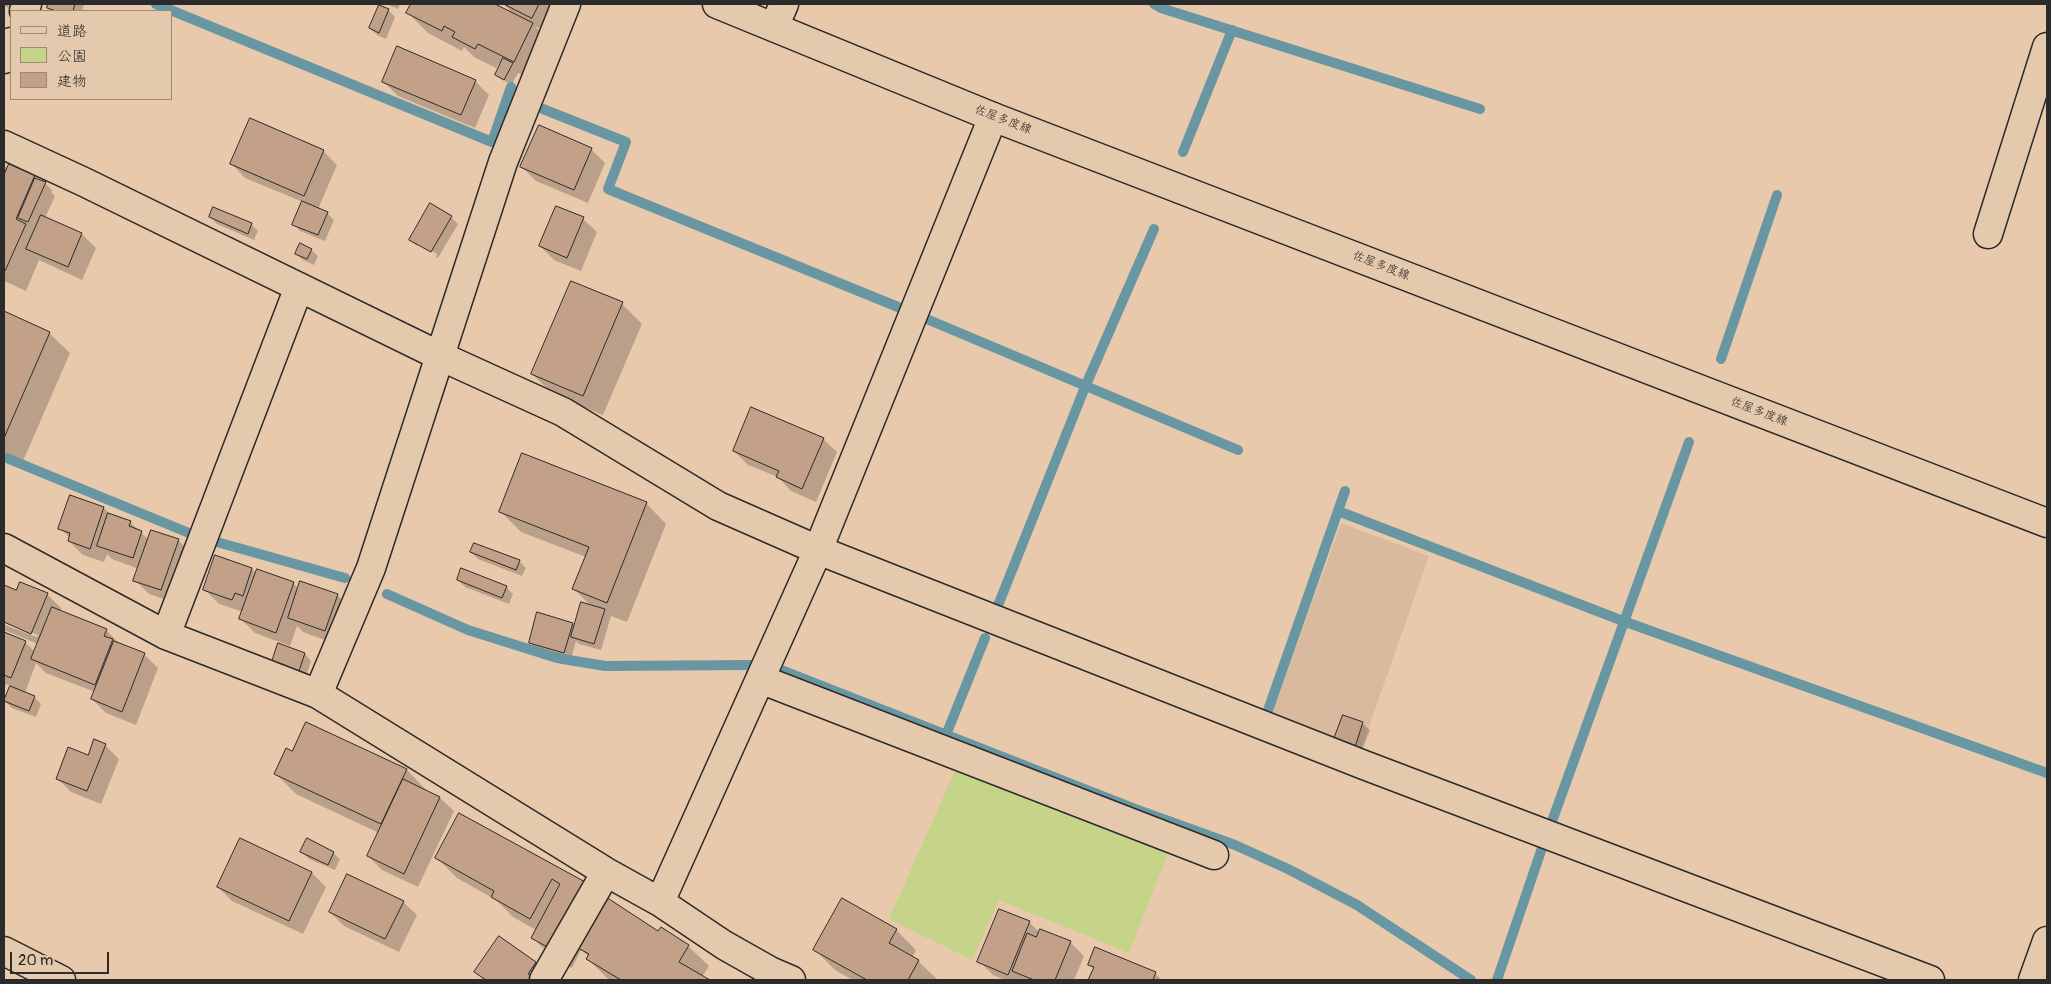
<!DOCTYPE html>
<meta charset="utf-8">
<style>
body{margin:0}
#map{position:relative;width:2051px;height:984px;overflow:hidden;background:#e9c9ab;font-family:Pangolin,"Klee One",sans-serif}
canvas{display:block}
.frame{position:absolute;inset:0;border:5px solid #2b2b2b;pointer-events:none}
.legend{position:absolute;left:10px;top:10px;width:162px;height:90px;box-sizing:border-box;background:#e5c9ac;border:1px solid #9b8a78;margin:0;padding:6px 9px;list-style:none;font-size:15px;color:#2b2b2b}
.legend li{display:flex;align-items:center;gap:10px;height:25px}
.legend b{width:25px;border:1px solid #9b8a78}
.scale{position:absolute;left:10px;top:952px;width:99px;height:22px;box-sizing:border-box;border:2px solid #2b2b2b;border-top:0;padding-left:6px;font-size:15px;line-height:18px;white-space:nowrap;color:#2b2b2b;-webkit-text-stroke:4px #e5c9ac;paint-order:stroke}
</style>
<div id="map">
<canvas width="2051" height="984"></canvas>
<div class="frame"></div>
<ul class="legend">
<li><b style="height:6px;background:#e5c9ac"></b>道路</li>
<li><b style="height:14px;background:#c5d488"></b>公園</li>
<li><b style="height:14px;background:#c3a188"></b>建物</li>
</ul>
<div class="scale">20 m</div>
</div>
<script>
const ctx = document.querySelector('canvas').getContext('2d');
ctx.lineJoin = 'round';
function fill(path, color) {
  ctx.fillStyle = color;
  ctx.fill(path, 'evenodd');
}
function stroke(path, color, width, dash) {
  ctx.strokeStyle = color;
  ctx.lineWidth = width;
  ctx.lineCap = dash ? 'butt' : 'round';
  ctx.setLineDash(dash || []);
  ctx.stroke(path);
}
function drawText(font, color, halo, rows, align = 'center') {
  ctx.font = font + ' Pangolin,"Klee One",sans-serif';
  ctx.lineWidth = 4.5;
  ctx.setLineDash([]);
  ctx.textBaseline = 'middle';
  ctx.strokeStyle = halo;
  ctx.fillStyle = color;
  for (const [text, x, y, turn = 0] of rows) {
    ctx.save();
    ctx.translate(x, y);
    ctx.rotate((+turn || 0) * Math.PI / 180);
    ctx.textAlign = isNaN(turn) ? turn : align;
    if (halo) ctx.strokeText(text, 0, 0);
    ctx.fillText(text, 0, 0);
    ctx.restore();
  }
}
fill(new Path2D(`
 M 1341,523 L 1429,556 L 1359,755 L 1269,722 Z`), '#daba9e');
fill(new Path2D(`
 M 957,766 L 1170,848 L 1129,953 L 999,900 L 972,960 L 889,919 Z`), '#c5d488');
fill(new Path2D(`
 M 4,4 L 23,4 L 16,11 L 4,6 Z
 M 49,4 L 84,4 L 82,11 L 60,11 L 54,9 L 54,11 L 52,11 L 48,7 Z
 M 386,4 L 400,4 L 398,9 Z
 M 413,4 L 492,4 L 514,15 L 504,4 L 560,4 L 546,31 L 535,26 L 553,44 L 534,81 L 518,73 L 511,85 L 496,75 L 501,65 L 499,63 L 496,68 L 474,57 L 464,47 L 462,51 L 428,33 L 408,13 Z
 M 388,10 L 395,17 L 386,39 L 377,35 L 370,28 Z
 M 475,81 L 489,95 L 475,128 L 398,96 L 384,82 Z
 M 591,149 L 605,163 L 588,203 L 536,181 L 522,167 Z
 M 323,151 L 337,165 L 318,209 L 327,213 L 334,220 L 325,241 L 300,231 L 294,224 L 303,202 L 245,178 L 232,164 Z
 M 4,165 L 8,169 L 34,176 L 45,183 L 52,190 L 51,192 L 55,196 L 45,218 L 82,234 L 96,248 L 82,280 L 39,260 L 26,291 L 4,281 Z
 M 214,208 L 252,225 L 258,231 L 254,240 L 217,224 L 210,217 Z
 M 451,217 L 458,224 L 438,258 L 417,246 L 411,240 ZM 417,243 L 437,254 L 436,257 L 417,246 Z
 M 583,219 L 597,232 L 581,271 L 554,260 L 540,246 Z
 M 311,250 L 318,256 L 314,265 L 303,260 L 296,254 Z
 M 622,304 L 642,324 L 603,415 L 553,394 L 532,374 Z
 M 4,313 L 49,333 L 70,353 L 20,468 L 4,461 Z
 M 823,439 L 837,452 L 816,502 L 791,491 L 778,477 L 748,465 L 734,451 Z
 M 71,497 L 104,508 L 111,515 L 130,522 L 149,540 L 178,540 L 192,554 L 175,603 L 149,594 L 135,580 L 139,569 L 112,559 L 107,554 L 104,562 L 83,555 L 69,541 L 70,538 L 60,528 Z
 M 646,503 L 666,524 L 627,622 L 611,616 L 601,650 L 579,644 L 576,641 L 571,659 L 537,649 L 530,643 L 573,624 L 575,627 L 591,606 L 574,589 L 586,557 L 521,532 L 500,511 Z
 M 471,552 L 519,561 L 526,568 L 522,576 L 478,559 Z
 M 216,557 L 252,569 L 257,574 L 293,583 L 299,589 L 301,583 L 338,596 L 352,609 L 339,645 L 303,632 L 297,626 L 290,646 L 255,633 L 241,619 L 243,612 L 219,604 L 205,590 Z
 M 458,580 L 506,587 L 513,594 L 509,604 L 465,587 Z
 M 4,587 L 17,592 L 47,594 L 61,608 L 60,612 L 106,630 L 120,644 L 144,654 L 158,668 L 136,725 L 106,713 L 92,699 L 95,692 L 46,673 L 36,663 L 25,693 L 34,697 L 41,704 L 36,717 L 12,708 L 5,701 L 11,686 L 6,684 L 4,691 L 4,634 L 25,642 L 35,652 L 38,644 L 4,630 ZM 5,622 L 38,635 L 37,637 L 5,625 Z
 M 279,645 L 305,654 L 311,661 L 305,680 L 279,671 Z
 M 1344,716 L 1363,724 L 1370,730 L 1361,753 L 1343,746 Z
 M 307,724 L 407,770 L 427,791 L 440,798 L 454,811 L 418,887 L 382,870 L 368,856 L 379,833 L 296,794 L 275,773 L 293,752 Z
 M 105,745 L 119,759 L 101,804 L 71,792 L 57,778 Z
 M 460,815 L 659,933 L 688,946 L 709,966 L 702,977 L 707,980 L 609,980 L 588,959 L 589,957 L 581,950 L 572,968 L 553,958 L 532,937 L 536,930 L 513,917 L 496,900 L 457,878 L 437,858 Z
 M 241,840 L 312,873 L 326,887 L 303,934 L 232,901 L 218,887 Z
 M 302,852 L 333,853 L 340,859 L 335,870 L 309,859 Z
 M 403,902 L 417,915 L 399,952 L 344,926 L 330,912 Z
 M 1029,922 L 1039,932 L 1070,942 L 1084,956 L 1074,980 L 1005,980 L 993,975 L 979,961 Z
 M 896,930 L 916,950 L 912,958 L 918,961 L 938,980 L 853,980 L 835,970 L 815,950 Z
 M 535,963 L 549,976 L 547,980 L 484,980 L 475,972 Z
 M 1089,965 L 1155,974 L 1162,980 L 1090,980 L 1094,969 Z`), '#0003');
stroke(new Path2D(`
 M 156,4 L 492,142 L 511,87
 M 1154,4 L 1161,8 L 1480,109
 M 543,109 L 626,142 L 608,189 L 898,307
 M 1183,152 L 1232,30
 M 929,320 L 1238,450
 M 1721,359 L 1777,195
 M 4,457 L 189,533
 M 1338,511 L 1623,621 L 2047,773
 M 217,542 L 345,578
 M 387,594 L 468,630 L 557,658 L 605,666 L 752,665
 M 997,608 L 1085,387 L 1154,229
 M 781,670 L 1135,809 L 1235,845 L 1288,869 L 1357,905 L 1471,980
 M 1266,716 L 1345,491
 M 946,735 L 985,638
 M 1551,824 L 1689,442
 M 1497,980 L 1542,848`), '#6896a2', 10);
const building = new Path2D(`
 M 48,4 L 75,4 L 73,11 L 56,11 L 47,8 Z
 M 411,4 L 495,4 L 533,23 L 514,62 L 478,44 L 475,49 L 452,37 L 455,32 L 444,26 L 442,31 L 406,13 Z
 M 504,4 L 539,4 L 532,18 Z
 M 379,5 L 389,9 L 379,33 L 369,28 Z
 M 397,46 L 476,80 L 461,115 L 382,82 Z
 M 503,58 L 513,63 L 504,80 L 495,75 Z
 M 250,118 L 324,150 L 304,196 L 230,164 Z
 M 539,125 L 592,148 L 574,190 L 520,167 Z
 M 9,164 L 35,175 L 16,219 L 26,224 L 5,271 L 4,271 L 4,175 Z
 M 35,178 L 46,182 L 28,222 L 18,218 Z
 M 302,201 L 328,212 L 318,235 L 292,225 Z
 M 430,203 L 452,216 L 431,252 L 409,240 Z
 M 556,206 L 584,217 L 567,258 L 539,246 Z
 M 213,207 L 252,223 L 248,234 L 209,217 Z
 M 41,215 L 82,233 L 68,267 L 26,249 Z
 M 300,243 L 312,249 L 307,259 L 295,254 Z
 M 571,281 L 623,302 L 583,396 L 531,374 Z
 M 4,311 L 50,332 L 4,438 Z
 M 751,407 L 824,438 L 802,489 L 776,477 L 779,471 L 733,451 Z
 M 522,453 L 647,502 L 607,603 L 572,589 L 589,547 L 499,512 Z
 M 70,495 L 104,507 L 90,549 L 68,541 L 70,533 L 58,529 Z
 M 108,513 L 131,521 L 129,526 L 142,531 L 133,558 L 97,546 Z
 M 151,530 L 179,539 L 161,590 L 133,581 Z
 M 474,543 L 520,560 L 516,570 L 470,552 Z
 M 215,555 L 252,568 L 243,596 L 235,593 L 232,600 L 203,590 Z
 M 461,568 L 507,586 L 502,598 L 457,580 Z
 M 257,569 L 294,582 L 276,633 L 239,619 Z
 M 300,581 L 338,594 L 325,631 L 288,618 Z
 M 20,582 L 48,593 L 31,634 L 4,622 L 4,585 L 16,590 Z
 M 581,602 L 605,609 L 594,644 L 571,637 Z
 M 52,607 L 107,629 L 104,636 L 113,639 L 95,685 L 31,659 Z
 M 537,612 L 573,623 L 564,653 L 529,643 Z
 M 4,632 L 26,641 L 11,678 L 4,675 Z
 M 114,641 L 145,653 L 122,712 L 91,699 Z
 M 278,643 L 305,653 L 298,674 L 271,665 Z
 M 10,686 L 35,696 L 29,711 L 4,701 Z
 M 1343,715 L 1363,722 L 1355,747 L 1334,739 Z
 M 306,722 L 407,769 L 381,824 L 274,774 L 286,748 L 292,751 Z
 M 94,739 L 106,744 L 87,791 L 56,779 L 68,747 L 88,755 Z
 M 403,779 L 440,797 L 404,874 L 367,856 Z
 M 459,813 L 587,883 L 551,949 L 531,938 L 560,884 L 552,879 L 530,919 L 491,897 L 494,891 L 435,858 Z
 M 240,838 L 312,872 L 289,921 L 217,887 Z
 M 307,838 L 334,852 L 328,865 L 300,852 Z
 M 347,874 L 404,901 L 385,939 L 329,912 Z
 M 606,897 L 658,931 L 661,927 L 689,945 L 679,962 L 710,980 L 621,980 L 586,959 L 589,954 L 576,947 Z
 M 842,898 L 897,929 L 889,943 L 919,960 L 908,980 L 867,980 L 813,950 Z
 M 999,909 L 1030,921 L 1008,975 L 977,962 Z
 M 1040,929 L 1071,941 L 1055,980 L 1034,980 L 1012,971 L 1027,933 L 1036,937 Z
 M 499,936 L 536,962 L 528,974 L 533,977 L 530,980 L 486,980 L 474,972 Z
 M 1095,947 L 1156,972 L 1153,980 L 1088,980 L 1094,967 L 1088,965 Z`);
fill(building, '#c3a188');
stroke(building, '#2b2b2b', 1);
const street = new Path2D(`
 M 24,11 L 27,4
 M 774,27 L 784,4
 M 4,59 L 11,42
 M 4,145 L 84,182 L 440,356 L 563,412 L 718,506 L 818,550 L 1364,765 L 1930,980
 M 1988,234 L 2047,47
 M 4,548 L 166,635 L 318,694 L 606,872 L 660,902 L 724,945 L 770,971 L 791,980
 M 166,635 L 299,287
 M 760,679 L 1214,855
 M 318,694 L 371,568 L 503,162 L 566,4
 M 660,902 L 818,550 L 993,117
 M 4,951 L 61,980
 M 544,980 L 606,872
 M 2033,980 L 2047,941`);
const secondary = new Path2D(`
 M 717,4 L 993,117 L 2047,523`);
stroke(street, '#2b2b2b', 31);
stroke(secondary, '#2b2b2b', 31);
stroke(street, '#e5c9ac', 28);
stroke(secondary, '#e5c9ac', 28);
drawText('12px', '#2b2b2b', '#e5c9ac', [
 ["佐屋多度線",1003,120,21],
 ["佐屋多度線",1381,266,21],
 ["佐屋多度線",1759,412,21]
]);
</script>
